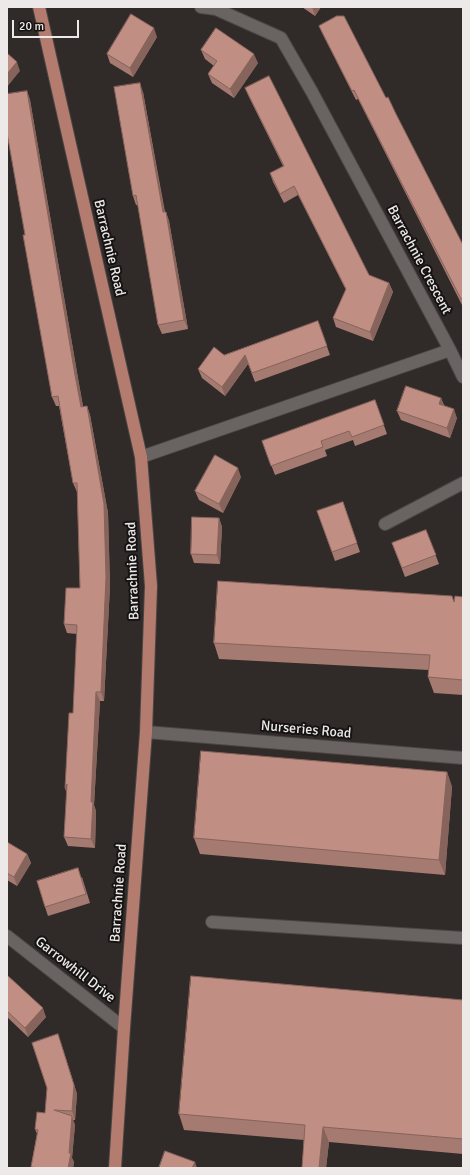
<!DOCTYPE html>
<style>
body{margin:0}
#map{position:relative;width:470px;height:1175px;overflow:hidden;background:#302a29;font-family:Signika,sans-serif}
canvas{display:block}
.frame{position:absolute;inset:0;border:8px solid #ede9e8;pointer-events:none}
.scale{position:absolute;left:12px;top:20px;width:67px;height:18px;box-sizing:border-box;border:2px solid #ede9e8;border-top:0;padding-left:5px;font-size:12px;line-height:14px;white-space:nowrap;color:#ede9e8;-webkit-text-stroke:3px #161313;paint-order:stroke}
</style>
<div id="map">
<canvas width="470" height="1175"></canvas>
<div class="frame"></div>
<div class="scale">20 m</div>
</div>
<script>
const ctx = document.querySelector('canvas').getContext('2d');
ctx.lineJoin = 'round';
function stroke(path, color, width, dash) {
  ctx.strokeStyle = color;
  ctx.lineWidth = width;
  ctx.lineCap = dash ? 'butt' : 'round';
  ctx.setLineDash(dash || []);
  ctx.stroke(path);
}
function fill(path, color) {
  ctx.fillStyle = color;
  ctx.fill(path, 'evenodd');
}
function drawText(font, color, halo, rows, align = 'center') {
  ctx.font = font + ' Signika,sans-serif';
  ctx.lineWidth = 4;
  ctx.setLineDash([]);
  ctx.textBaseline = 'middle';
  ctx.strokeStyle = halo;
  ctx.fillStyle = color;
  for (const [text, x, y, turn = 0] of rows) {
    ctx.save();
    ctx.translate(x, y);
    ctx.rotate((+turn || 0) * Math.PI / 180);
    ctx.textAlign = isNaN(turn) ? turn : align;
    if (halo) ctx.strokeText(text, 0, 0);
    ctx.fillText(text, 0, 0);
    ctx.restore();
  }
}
const minor = new Path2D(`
 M 450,350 L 463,377
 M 141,457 L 450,350 L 312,92 L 281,38 L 216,9 L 201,7
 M 385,524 L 463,483
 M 146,732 L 463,758
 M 212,922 L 463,938
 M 7,936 L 124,1028`);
const major = new Path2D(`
 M 39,7 L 141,457 L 151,586 L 146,732 L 124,1028 L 115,1168`);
stroke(minor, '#4b4645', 14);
stroke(major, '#4b4645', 14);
stroke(minor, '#696361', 12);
stroke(major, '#b37c6f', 12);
fill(new Path2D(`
 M 302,7 L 321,7 L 315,16 Z
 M 319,26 L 386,98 L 463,245 L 463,307 L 358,99 L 356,100 L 323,35 Z
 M 157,37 L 133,77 L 110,63 L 107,54 Z
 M 201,50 L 258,63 L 234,98 L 212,83 L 208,74 L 214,66 L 205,59 Z
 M 245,88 L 369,275 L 389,283 L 393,292 L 373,341 L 336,327 L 333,318 L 346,290 L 298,195 L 284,203 L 273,182 L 270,173 L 283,166 L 249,97 Z
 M 27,91 L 30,100 L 83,407 L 87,406 L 90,415 L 108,513 L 110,586 L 104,701 L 100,701 L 94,805 L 96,811 L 95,848 L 68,846 L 64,837 L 67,794 L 65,788 L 73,713 L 77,634 L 67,633 L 64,624 L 80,588 L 77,492 L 73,483 L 59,406 L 56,406 L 52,397 L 25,235 Z
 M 143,92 L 165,212 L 166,212 L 169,221 L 188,329 L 162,334 L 158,325 L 138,205 L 136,205 L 133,196 Z
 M 318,321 L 330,355 L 255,382 L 248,364 L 225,396 L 202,378 L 198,369 L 224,355 Z
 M 441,398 L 444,405 L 457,418 L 450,438 L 401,420 L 397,411 Z
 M 375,400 L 387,434 L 355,446 L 353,440 L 325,450 L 327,456 L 275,475 L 262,441 Z
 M 241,477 L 223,513 L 199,500 L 195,491 Z
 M 343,502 L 360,552 L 335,561 L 317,511 Z
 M 219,518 L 222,527 L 220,564 L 194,563 L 191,554 Z
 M 426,530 L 439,564 L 405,577 L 392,543 Z
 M 463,597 L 463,695 L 434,693 L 428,677 L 429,670 L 219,659 L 214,643 L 454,602 Z
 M 447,772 L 452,787 L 445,875 L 200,854 L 194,838 Z
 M 7,842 L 27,854 L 31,863 L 17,886 L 7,880 Z
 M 82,877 L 90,903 L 48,916 L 45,907 Z
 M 7,975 L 46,1017 L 28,1037 L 7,1017 Z
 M 463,1000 L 463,1154 L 329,1142 L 326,1168 L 302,1168 L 304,1140 L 184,1130 L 179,1114 Z
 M 61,1043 L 77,1094 L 75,1120 L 73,1120 L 75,1125 L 72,1158 L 74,1162 L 73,1168 L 31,1168 L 31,1167 L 37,1134 L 35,1129 L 45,1113 Z`), '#a57a70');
fill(new Path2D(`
 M 312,7 L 321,7 L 315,16 Z
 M 154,28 L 157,37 L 133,77 L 130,68 Z
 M 254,54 L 258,63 L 234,98 L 230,89 Z
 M 17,62 L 20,71 L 7,87 L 7,74 Z
 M 140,83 L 143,92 L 166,221 L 163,212 Z
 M 27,91 L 30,100 L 79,384 L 85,416 L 81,407 L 75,375 Z
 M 166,212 L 169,221 L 188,329 L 184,320 Z
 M 389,283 L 393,292 L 373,341 L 370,332 Z
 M 245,355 L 248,364 L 225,396 L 222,387 Z
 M 441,398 L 444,407 L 439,404 Z
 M 87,406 L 90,415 L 108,513 L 110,586 L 104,701 L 101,692 Z
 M 454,409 L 457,418 L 450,438 L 447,428 Z
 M 238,468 L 241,477 L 223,513 L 219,504 Z
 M 219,518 L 222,527 L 220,564 L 217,555 Z
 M 96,692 L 100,701 L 94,805 L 96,811 L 95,848 L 91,839 L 91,802 Z
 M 447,772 L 452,787 L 445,875 L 439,860 Z
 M 67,784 L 68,797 L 65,788 Z
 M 27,854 L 31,863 L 17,886 L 14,877 Z
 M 43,1008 L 46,1017 L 28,1037 L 25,1028 Z
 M 58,1034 L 77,1094 L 75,1120 L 72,1111 Z
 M 72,1116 L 75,1125 L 72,1158 L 74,1162 L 73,1168 L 68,1168 Z
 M 323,1127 L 329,1142 L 326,1168 L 319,1168 Z
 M 195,1162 L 197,1168 L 192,1168 Z`), '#86635b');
const building = new Path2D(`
 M 131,14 L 154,28 L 130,68 L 107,54 Z
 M 337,16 L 344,16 L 386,98 L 388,97 L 396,114 L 463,245 L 463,298 L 461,299 L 354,90 L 352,91 L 319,26 Z
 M 216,28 L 254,54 L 230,89 L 208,74 L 217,61 L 201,50 Z
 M 7,53 L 17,62 L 7,74 Z
 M 269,76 L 369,275 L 389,283 L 370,332 L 333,318 L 346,289 L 294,186 L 280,194 L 270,173 L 284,166 L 245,88 Z
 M 140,83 L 163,212 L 166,212 L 184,320 L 158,325 L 136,195 L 133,196 L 114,87 Z
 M 27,91 L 75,375 L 81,407 L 87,406 L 104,504 L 106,577 L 101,692 L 96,692 L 91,802 L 93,802 L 91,839 L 64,837 L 67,784 L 65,788 L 69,713 L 73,713 L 77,625 L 64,624 L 66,588 L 80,588 L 77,483 L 73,483 L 58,396 L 52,397 L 23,235 L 25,235 L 7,133 L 7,94 Z
 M 318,321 L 327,346 L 252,373 L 245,355 L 222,387 L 198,369 L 214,347 L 224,355 Z
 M 406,386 L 441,398 L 439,404 L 454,409 L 447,428 L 397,411 Z
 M 375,400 L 384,425 L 352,437 L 349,431 L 321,441 L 323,447 L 271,466 L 262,441 Z
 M 215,455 L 238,468 L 219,504 L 195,491 Z
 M 343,502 L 357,543 L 332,552 L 317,511 Z
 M 192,517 L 219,518 L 217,555 L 191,554 Z
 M 426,530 L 436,555 L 402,568 L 392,543 Z
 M 218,581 L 452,596 L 454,602 L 455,596 L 463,597 L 463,680 L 428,677 L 430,655 L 214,643 Z
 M 201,751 L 447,772 L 439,860 L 194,838 Z
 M 7,842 L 27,854 L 14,877 L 7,873 Z
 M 78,868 L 86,894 L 45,907 L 37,881 Z
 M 7,975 L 43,1008 L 25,1028 L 7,1011 Z
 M 191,976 L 463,1000 L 463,1139 L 323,1127 L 319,1168 L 302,1168 L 305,1125 L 179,1114 Z
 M 58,1034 L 74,1085 L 72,1111 L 54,1110 L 72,1116 L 69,1153 L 71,1153 L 68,1168 L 39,1168 L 31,1167 L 38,1130 L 35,1129 L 37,1112 L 45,1113 L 47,1088 L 32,1043 Z
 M 165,1151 L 195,1162 L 192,1168 L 159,1168 Z`);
fill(building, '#c08e82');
stroke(building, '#86635b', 1);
drawText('14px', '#ede9e8', '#161313', [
 ["Barrachnie Road",109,248,77],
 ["Barrachnie Crescent",419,260,62],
 ["Barrachnie Road",133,571,-92],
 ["Nurseries Road",306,730,5],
 ["Barrachnie Road",119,893,-86],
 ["Garrowhill Drive",75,970,38]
]);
</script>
